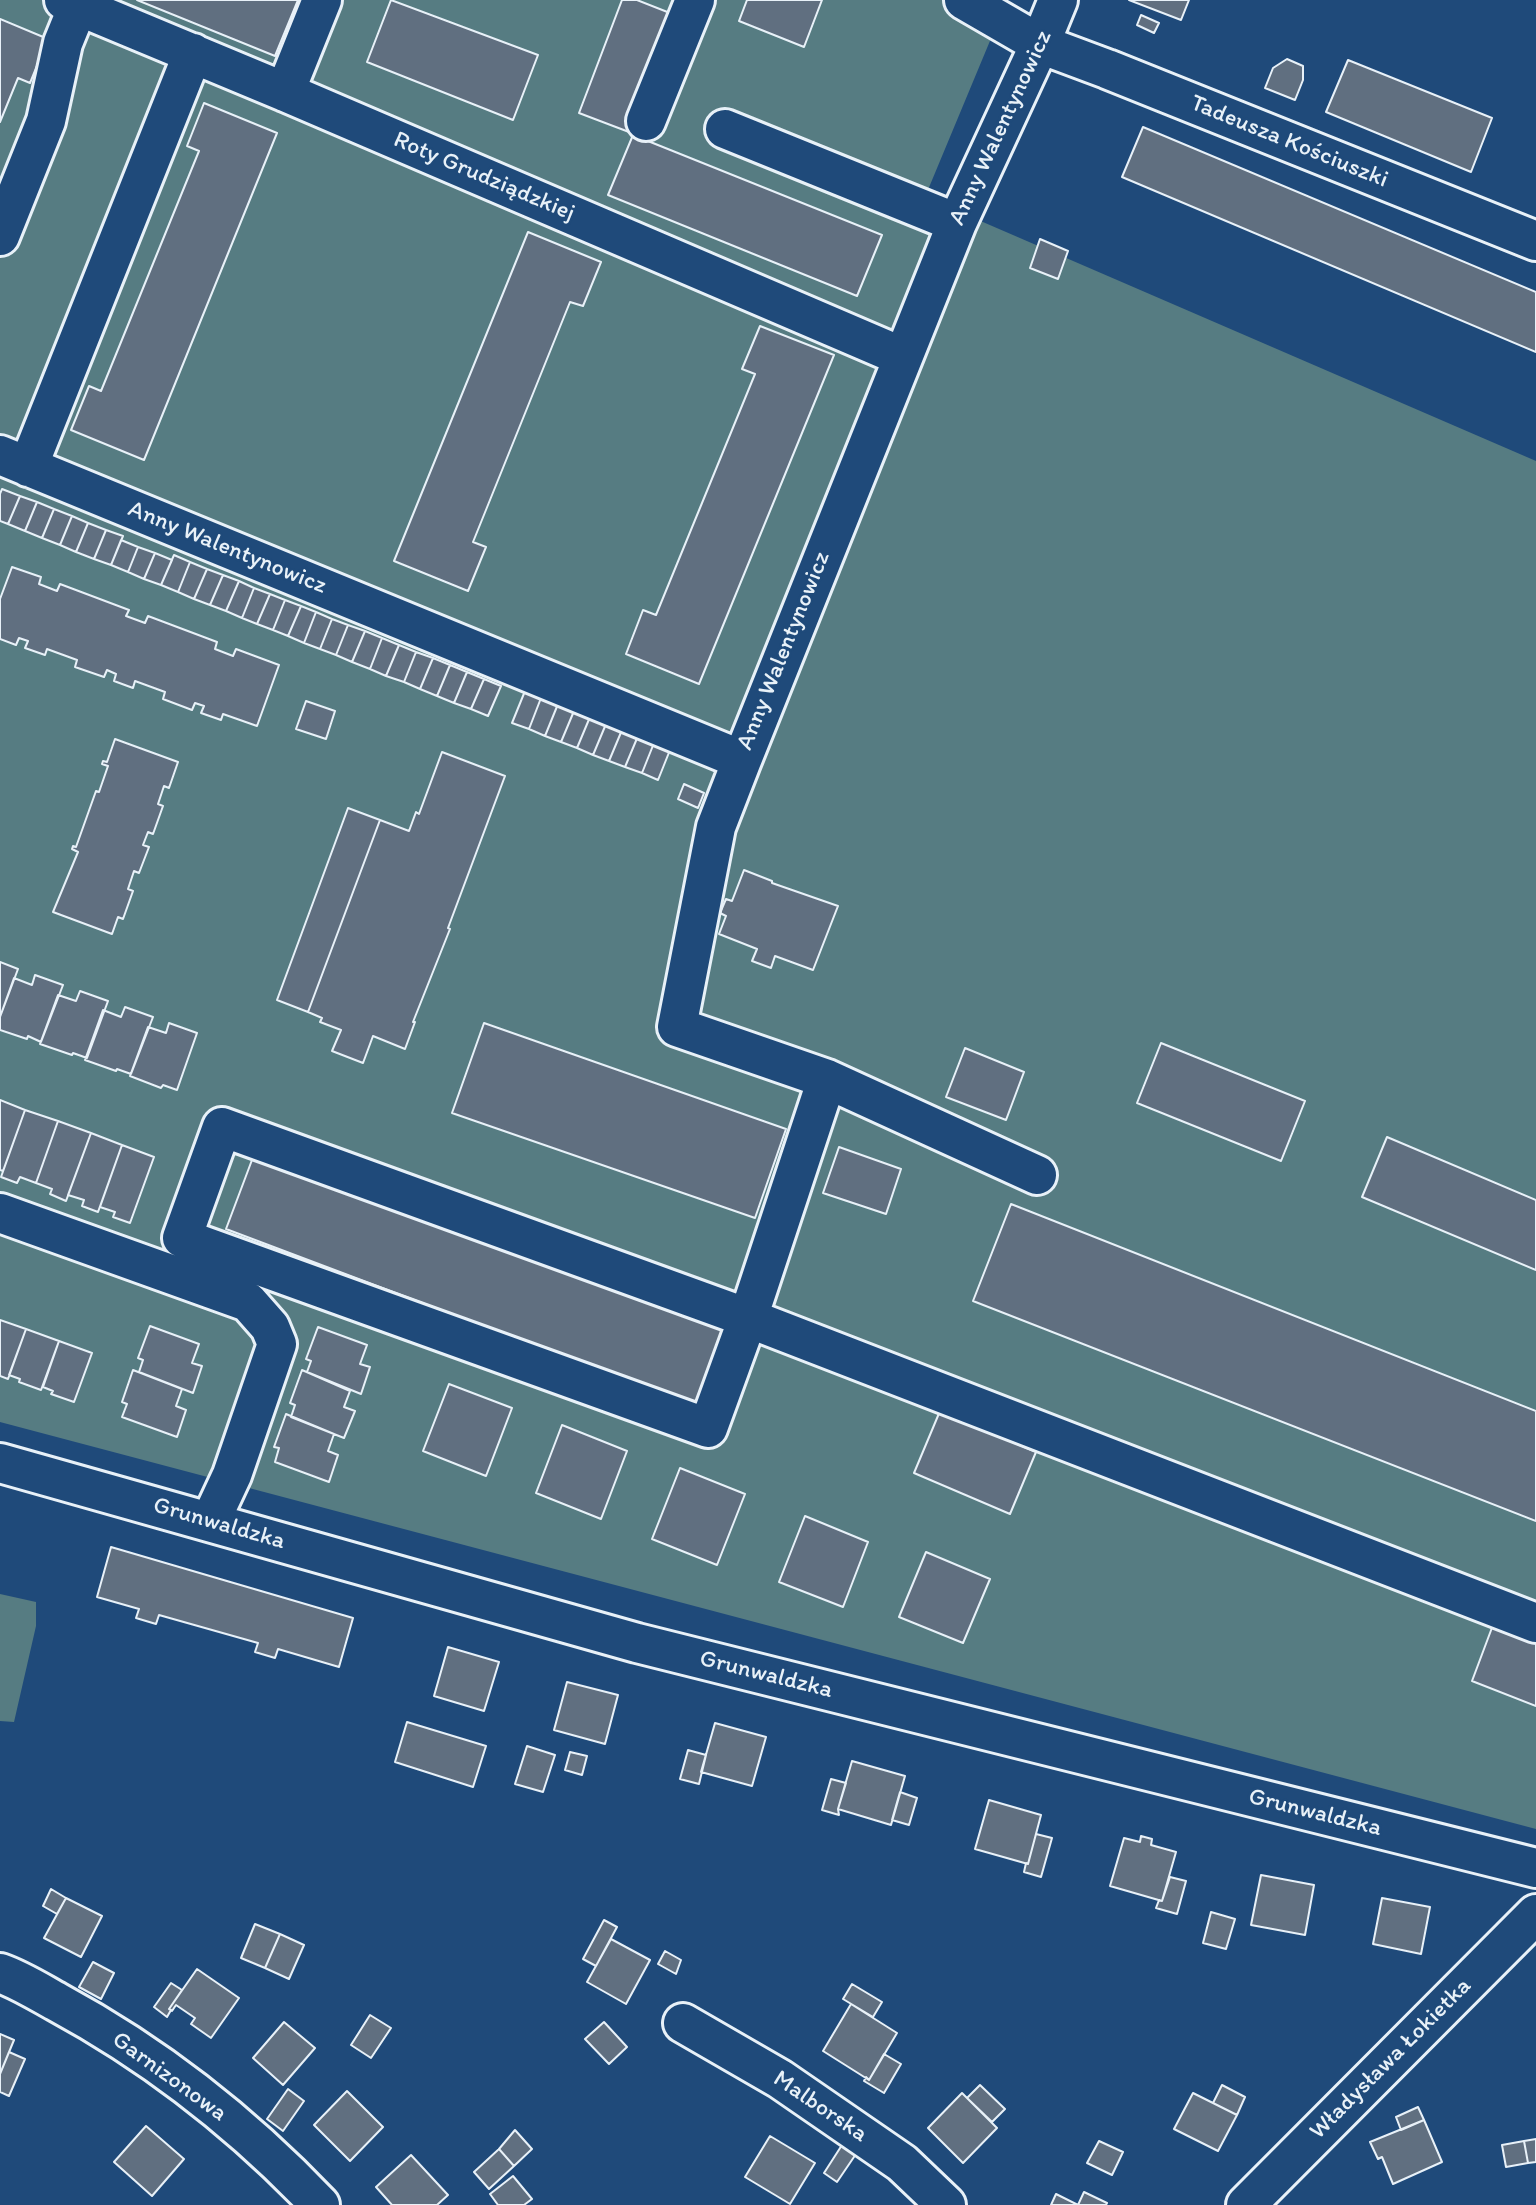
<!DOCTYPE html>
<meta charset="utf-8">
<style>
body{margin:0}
canvas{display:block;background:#1f4a7a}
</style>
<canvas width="1536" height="2205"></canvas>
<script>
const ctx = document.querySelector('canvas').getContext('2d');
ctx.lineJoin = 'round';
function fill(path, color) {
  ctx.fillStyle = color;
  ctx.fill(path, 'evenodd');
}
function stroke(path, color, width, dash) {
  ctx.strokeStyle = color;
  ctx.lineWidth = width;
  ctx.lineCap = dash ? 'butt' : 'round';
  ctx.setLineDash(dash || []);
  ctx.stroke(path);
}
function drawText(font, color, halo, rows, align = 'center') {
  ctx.font = font + ' Itim,sans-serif';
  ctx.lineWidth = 5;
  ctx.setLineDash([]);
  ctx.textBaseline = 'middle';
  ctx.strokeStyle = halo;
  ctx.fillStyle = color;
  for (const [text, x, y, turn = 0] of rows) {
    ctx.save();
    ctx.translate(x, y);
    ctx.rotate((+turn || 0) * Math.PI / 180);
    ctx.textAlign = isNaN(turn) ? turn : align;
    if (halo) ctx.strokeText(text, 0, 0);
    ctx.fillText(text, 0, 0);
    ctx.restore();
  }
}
fill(new Path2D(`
 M 0,0 L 1007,0 L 925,197 L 1536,461 L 1536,1829 L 0,1422 Z
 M 0,1594 L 36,1602 L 36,1626 L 14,1722 L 0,1721 Z`), '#567c82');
const building = new Path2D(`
 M 137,0 L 298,0 L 275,56 Z
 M 391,0 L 538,55 L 513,120 L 367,62 Z
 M 622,0 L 637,0 L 675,15 L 629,132 L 579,113 Z
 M 747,0 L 822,0 L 804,47 L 739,21 Z
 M 1129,0 L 1189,0 L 1181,20 Z
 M 1141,15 L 1159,23 L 1154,33 L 1137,25 Z
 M 0,19 L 48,39 L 30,83 L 18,78 L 0,122 Z
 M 1287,59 L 1303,66 L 1303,80 L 1295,100 L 1265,88 L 1273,68 Z
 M 1348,60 L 1492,118 L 1471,172 L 1326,112 Z
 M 204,103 L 277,133 L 144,460 L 71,430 L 89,386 L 101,391 L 199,151 L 187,146 Z
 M 1143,127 L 1536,292 L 1536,352 L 1122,177 Z
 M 633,135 L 882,235 L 857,296 L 608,195 Z
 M 528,232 L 601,262 L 583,306 L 570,302 L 473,542 L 486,547 L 468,591 L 394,561 Z
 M 1040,239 L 1068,251 L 1058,279 L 1030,268 Z
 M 760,326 L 834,355 L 699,684 L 626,654 L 643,610 L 656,615 L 755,374 L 742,369 Z
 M 2,489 L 20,496 L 8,524 L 0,521 L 0,494 Z
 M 20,496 L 37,502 L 25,531 L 8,524 Z
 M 37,502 L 54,509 L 42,538 L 25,531 Z
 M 54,509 L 72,516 L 60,545 L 42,538 Z
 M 72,516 L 88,523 L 76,552 L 60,545 Z
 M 88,523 L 106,530 L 94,559 L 76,552 Z
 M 106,530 L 123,536 L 111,565 L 94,559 Z
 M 121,540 L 138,547 L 128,572 L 111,565 Z
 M 138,547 L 155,553 L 144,579 L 128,572 Z
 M 155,553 L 172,560 L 161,585 L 144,579 Z
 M 174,555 L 190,562 L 178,592 L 161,585 Z
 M 190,562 L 207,569 L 194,599 L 178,592 Z
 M 12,567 L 41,577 L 39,584 L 57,591 L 60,584 L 129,610 L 126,616 L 145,623 L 148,616 L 217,642 L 215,649 L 233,656 L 236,649 L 279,665 L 257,726 L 223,714 L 221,720 L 201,713 L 204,706 L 195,703 L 192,710 L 163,699 L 165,692 L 135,681 L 133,688 L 114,681 L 116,674 L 107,670 L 104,677 L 75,667 L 77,660 L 47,649 L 45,655 L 25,648 L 28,641 L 19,638 L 16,645 L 0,639 L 0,599 Z
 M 207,569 L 223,575 L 210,605 L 194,599 Z
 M 223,575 L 239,581 L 226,611 L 210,605 Z
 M 239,581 L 254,588 L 242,618 L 226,611 Z
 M 254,588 L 270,594 L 257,624 L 242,618 Z
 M 270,594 L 285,600 L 273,630 L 257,624 Z
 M 285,600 L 301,606 L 288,636 L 273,630 Z
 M 301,606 L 316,612 L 304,643 L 288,636 Z
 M 316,612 L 332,619 L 320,649 L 304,643 Z
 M 332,619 L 348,625 L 336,655 L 320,649 Z
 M 348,625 L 365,631 L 352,662 L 336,655 Z
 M 365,631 L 382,638 L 370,669 L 352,662 Z
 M 382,638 L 399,645 L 386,676 L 370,669 Z
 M 399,645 L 416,652 L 404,682 L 386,676 Z
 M 416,652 L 433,658 L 420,689 L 404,682 Z
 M 433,658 L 450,665 L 437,696 L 420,689 Z
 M 450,665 L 467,672 L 454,703 L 437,696 Z
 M 467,672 L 484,679 L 471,709 L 454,703 Z
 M 484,679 L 501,686 L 488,716 L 471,709 Z
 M 525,691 L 541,698 L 529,729 L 512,723 Z
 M 541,698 L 558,704 L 545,736 L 529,729 Z
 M 306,701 L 335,711 L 326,739 L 296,729 Z
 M 558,704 L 574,711 L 561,742 L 545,736 Z
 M 574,711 L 590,717 L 577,748 L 561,742 Z
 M 590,717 L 606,724 L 593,755 L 577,748 Z
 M 606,724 L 622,730 L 609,761 L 593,755 Z
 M 622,730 L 638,736 L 625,767 L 609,761 Z
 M 638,736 L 654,743 L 642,773 L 625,767 Z
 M 115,739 L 178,762 L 169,788 L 164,786 L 158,804 L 163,806 L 153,834 L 148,832 L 143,845 L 149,847 L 139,873 L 134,871 L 128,889 L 133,891 L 123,919 L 118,917 L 112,934 L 53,912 L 78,852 L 72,849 L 73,846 L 76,847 L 96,791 L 99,792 L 108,766 L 102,764 L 103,761 L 107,762 Z
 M 654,743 L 670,750 L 658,780 L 642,773 Z
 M 442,752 L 505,776 L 448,928 L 450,929 L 413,1022 L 415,1022 L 405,1049 L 373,1036 L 363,1063 L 332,1051 L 341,1030 L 320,1022 L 322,1018 L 308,1012 L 380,820 L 409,831 L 416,812 L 419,814 Z
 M 684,784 L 704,793 L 698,808 L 678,799 Z
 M 348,808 L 380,820 L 308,1012 L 277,1000 Z
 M 744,870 L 772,881 L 772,883 L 838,906 L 813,970 L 775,956 L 771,968 L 752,961 L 757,949 L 719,934 L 726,916 L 720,913 L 726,899 L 732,901 Z
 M 0,962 L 18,969 L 0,1017 Z
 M 35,975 L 63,985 L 41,1042 L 28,1036 L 27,1039 L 0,1030 L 0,1017 L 14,978 L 32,985 Z
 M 80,991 L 108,1001 L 87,1058 L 73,1053 L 72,1055 L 40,1044 L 58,995 L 76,1001 Z
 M 125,1007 L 153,1017 L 131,1074 L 117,1069 L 116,1071 L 85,1060 L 103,1010 L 121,1017 Z
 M 169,1023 L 197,1033 L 177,1090 L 163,1085 L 161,1088 L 130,1076 L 148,1027 L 166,1033 Z
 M 484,1023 L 786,1129 L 755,1218 L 452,1113 Z
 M 1161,1043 L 1305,1101 L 1281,1161 L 1137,1103 Z
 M 965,1048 L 1024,1072 L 1006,1120 L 946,1097 Z
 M 0,1100 L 25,1110 L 3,1171 L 0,1170 Z
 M 25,1110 L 58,1121 L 36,1183 L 20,1177 L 17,1183 L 1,1177 Z
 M 58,1121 L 91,1133 L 66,1201 L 50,1194 L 52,1189 L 36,1183 Z
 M 91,1133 L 122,1145 L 98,1212 L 82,1206 L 84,1200 L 68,1195 Z
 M 1387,1137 L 1536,1200 L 1536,1270 L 1362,1197 Z
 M 122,1145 L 154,1157 L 130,1223 L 113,1217 L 115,1212 L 100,1207 Z
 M 839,1147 L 901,1169 L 886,1214 L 823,1193 Z
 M 255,1152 L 732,1332 L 703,1409 L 226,1229 Z
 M 1011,1204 L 1536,1411 L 1536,1521 L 973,1301 Z
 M 0,1320 L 26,1329 L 8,1379 L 0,1376 Z
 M 150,1326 L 199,1344 L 192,1363 L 202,1366 L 193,1393 L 139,1372 L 143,1360 L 138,1358 Z
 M 318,1327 L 367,1345 L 360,1364 L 370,1367 L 361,1394 L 307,1372 L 311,1361 L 306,1359 Z
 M 26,1329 L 59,1341 L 41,1390 L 19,1382 L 20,1379 L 9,1375 Z
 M 59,1341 L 92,1353 L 74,1402 L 51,1394 L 53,1391 L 43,1387 Z
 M 133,1370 L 182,1389 L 176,1406 L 186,1410 L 177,1437 L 122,1417 L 127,1404 L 122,1402 Z
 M 302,1370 L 350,1391 L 344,1407 L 355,1411 L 344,1438 L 291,1417 L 295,1405 L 290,1403 Z
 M 449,1384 L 512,1408 L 486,1476 L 423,1451 Z
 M 940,1411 L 1036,1452 L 1010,1514 L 914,1473 Z
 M 286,1414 L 334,1434 L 328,1451 L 338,1455 L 329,1482 L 275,1462 L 279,1448 L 274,1447 Z
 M 562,1425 L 627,1451 L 601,1519 L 536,1493 Z
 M 680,1468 L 745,1494 L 717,1565 L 652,1539 Z
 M 805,1516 L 868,1542 L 843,1607 L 779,1582 Z
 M 111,1547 L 353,1618 L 339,1667 L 278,1649 L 275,1658 L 255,1652 L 258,1643 L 159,1615 L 156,1624 L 136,1618 L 139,1609 L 97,1597 Z
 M 926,1552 L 990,1579 L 963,1643 L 899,1617 Z
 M 1493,1625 L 1536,1642 L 1536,1706 L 1472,1681 Z
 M 448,1647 L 499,1662 L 484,1711 L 434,1696 Z
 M 567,1682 L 618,1695 L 605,1744 L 554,1730 Z
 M 407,1722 L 486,1746 L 473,1787 L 395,1762 Z
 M 715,1723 L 766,1737 L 752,1786 L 701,1772 Z
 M 527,1746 L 555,1755 L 543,1792 L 515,1784 Z
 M 688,1750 L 706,1755 L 699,1784 L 680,1779 Z
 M 570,1752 L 587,1756 L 582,1775 L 565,1770 Z
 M 852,1761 L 905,1776 L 891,1825 L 838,1809 Z
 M 831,1779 L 846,1783 L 838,1809 L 839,1815 L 822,1810 Z
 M 900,1792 L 917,1798 L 909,1825 L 892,1820 Z
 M 989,1800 L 1041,1815 L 1028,1864 L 975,1849 Z
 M 1036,1834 L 1052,1838 L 1041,1877 L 1024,1872 L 1026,1863 L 1028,1864 Z
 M 1141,1836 L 1152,1839 L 1151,1845 L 1176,1852 L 1162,1901 L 1110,1886 L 1124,1838 L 1140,1842 Z
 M 1261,1875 L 1314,1885 L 1305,1935 L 1251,1925 Z
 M 1170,1877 L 1186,1881 L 1177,1914 L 1156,1908 L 1159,1900 L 1162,1901 Z
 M 51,1889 L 66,1898 L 57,1914 L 43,1906 Z
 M 66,1898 L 102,1916 L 81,1957 L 44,1938 Z
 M 1382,1898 L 1430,1907 L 1421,1954 L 1373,1944 Z
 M 1211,1912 L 1235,1919 L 1226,1949 L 1203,1943 Z
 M 604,1920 L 617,1927 L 596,1966 L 583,1959 Z
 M 255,1924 L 280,1934 L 265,1968 L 241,1958 Z
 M 280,1934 L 304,1945 L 289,1979 L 265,1968 Z
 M 611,1939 L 650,1960 L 626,2004 L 587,1982 Z
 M 665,1951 L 681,1960 L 676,1974 L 658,1964 Z
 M 93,1962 L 114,1973 L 101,1999 L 79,1987 Z
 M 197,1969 L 239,1998 L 211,2038 L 191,2024 L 195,2018 L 176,2005 L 172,2011 L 169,2009 Z
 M 171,1983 L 182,1990 L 169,2009 L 171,2010 L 167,2017 L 154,2007 Z
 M 852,1984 L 882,2002 L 873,2017 L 843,1999 Z
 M 851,2004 L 897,2033 L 869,2080 L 823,2051 Z
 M 370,2015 L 391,2028 L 371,2058 L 351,2045 Z
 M 284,2022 L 315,2048 L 283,2085 L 253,2058 Z
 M 604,2022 L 627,2047 L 609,2064 L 585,2039 Z
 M 0,2034 L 14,2040 L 0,2074 Z
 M 9,2052 L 25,2059 L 9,2096 L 0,2092 L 0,2074 Z
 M 884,2054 L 901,2064 L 884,2093 L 864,2081 L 866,2077 L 869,2080 Z
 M 980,2085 L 1005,2109 L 992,2122 L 967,2098 Z
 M 1222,2085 L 1245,2097 L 1237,2115 L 1213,2103 Z
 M 288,2089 L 304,2101 L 283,2131 L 267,2119 Z
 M 347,2091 L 383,2127 L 350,2161 L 314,2125 Z
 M 962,2093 L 997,2128 L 963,2163 L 928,2128 Z
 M 1193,2093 L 1237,2115 L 1218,2151 L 1174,2129 Z
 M 1418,2107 L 1424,2120 L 1401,2130 L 1396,2117 Z
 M 1424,2120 L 1442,2162 L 1393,2184 L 1382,2157 L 1378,2159 L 1370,2142 Z
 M 146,2126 L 184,2159 L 152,2196 L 114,2162 Z
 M 515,2130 L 532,2149 L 514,2166 L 499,2149 Z
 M 770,2136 L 815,2163 L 790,2204 L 745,2177 Z
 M 1536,2139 L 1536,2162 L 1528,2163 L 1524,2141 Z
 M 1099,2141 L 1123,2152 L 1112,2175 L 1087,2163 Z
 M 1524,2141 L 1528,2163 L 1506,2167 L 1502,2145 Z
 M 842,2145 L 856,2154 L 837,2182 L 824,2173 Z
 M 499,2149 L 514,2166 L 489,2189 L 474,2172 Z
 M 411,2155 L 448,2195 L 437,2205 L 392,2205 L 376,2187 Z
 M 513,2176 L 532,2199 L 524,2205 L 498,2205 L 490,2194 Z
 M 1084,2192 L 1107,2203 L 1106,2205 L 1078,2205 Z
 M 1056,2194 L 1078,2205 L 1051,2205 Z`);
fill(building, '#606f80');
stroke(building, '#e8f1f8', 2);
const minor = new Path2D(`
 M 64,0 L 285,92 L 903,357
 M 964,0 L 1040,44 L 1107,69 L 1536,241
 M 285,92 L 322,0
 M 646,121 L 695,0
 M 725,129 L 957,223
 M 0,236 L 46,121 L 63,43 L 78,6
 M 0,455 L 742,760 L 957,223 L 1040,44 L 1058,0
 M 28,467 L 193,53
 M 742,760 L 716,827 L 677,1027 L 827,1079 L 1037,1175
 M 827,1079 L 748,1318 L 1536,1623
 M 222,1127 L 748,1318 L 708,1428 L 182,1238 Z
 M 0,1213 L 248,1302 L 270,1327 L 277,1344 L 232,1475 L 210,1522
 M 0,1463 L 637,1643 L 1536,1868
 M 0,1973 C 20,1980 39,1992 57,2002 C 155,2055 244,2125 320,2205
 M 683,2023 L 780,2079 L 902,2163 L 946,2205
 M 1246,2205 L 1536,1914`);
stroke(minor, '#e8f1f8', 44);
stroke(minor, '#1f4a7a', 38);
drawText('24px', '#e8f1f8', '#1f4a7a', [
 ["Anny Walentynowicz",1001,128,-65],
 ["Tadeusza Kościuszki",1289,142,22],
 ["Roty Grudziądzkiej",484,177,23],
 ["Anny Walentynowicz",227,548,22],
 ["Anny Walentynowicz",784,651,-68],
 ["Grunwaldzka",219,1524,16],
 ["Grunwaldzka",766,1675,14],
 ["Grunwaldzka",1315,1813,14],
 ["Władysława Łokietka",1391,2059,-45],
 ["Garnizonowa",169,2077,36],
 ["Malborska",820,2107,34]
]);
</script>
